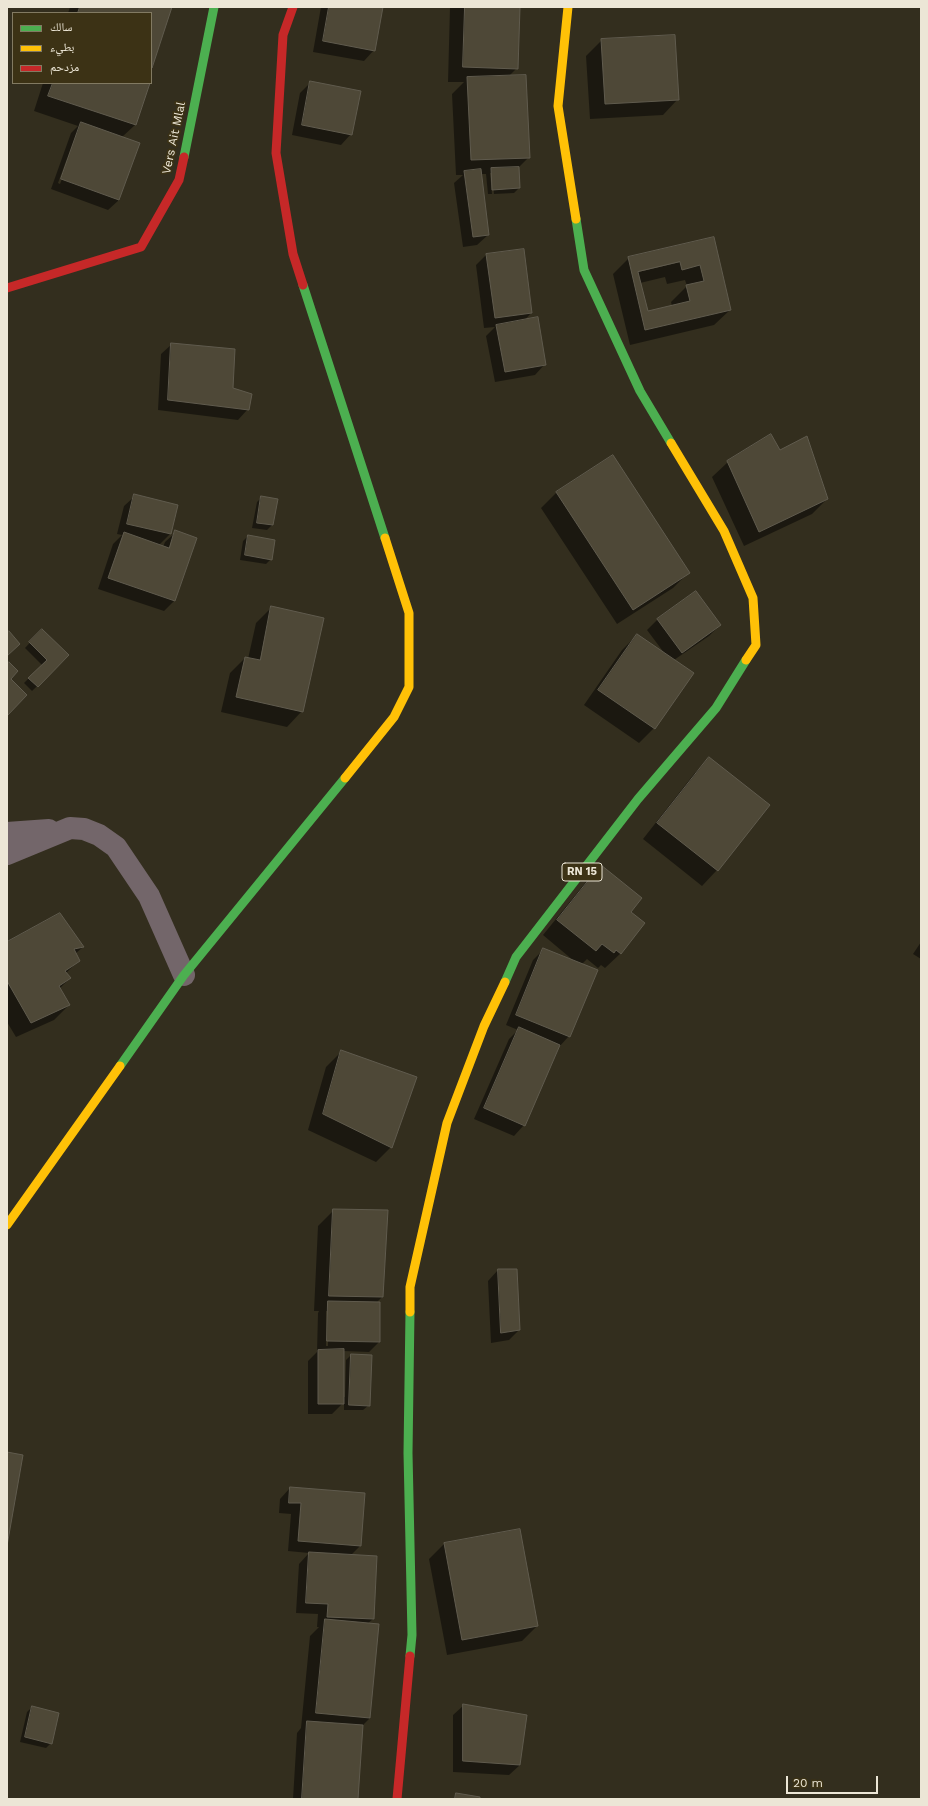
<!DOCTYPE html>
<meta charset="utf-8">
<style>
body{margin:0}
#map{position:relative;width:928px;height:1806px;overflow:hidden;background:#332e1e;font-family:"Work Sans","Noto Naskh Arabic",sans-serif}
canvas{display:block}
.frame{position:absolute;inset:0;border:8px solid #ece6d6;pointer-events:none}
.legend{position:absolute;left:12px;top:12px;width:140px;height:72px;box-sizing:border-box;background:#3c3215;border:1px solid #827a62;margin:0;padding:5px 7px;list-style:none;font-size:12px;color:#ece6d6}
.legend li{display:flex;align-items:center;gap:8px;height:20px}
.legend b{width:20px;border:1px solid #827a62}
.scale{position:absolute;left:786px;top:1776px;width:92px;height:18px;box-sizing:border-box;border:2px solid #ece6d6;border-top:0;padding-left:5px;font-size:12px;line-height:14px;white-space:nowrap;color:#ece6d6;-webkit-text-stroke:3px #3c3215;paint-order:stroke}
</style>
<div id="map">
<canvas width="928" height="1806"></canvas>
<div class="frame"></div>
<ul class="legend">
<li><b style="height:5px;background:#4caf50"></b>سالك</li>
<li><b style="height:5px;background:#ffc107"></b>بطيء</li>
<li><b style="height:5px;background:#c62828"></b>مزدحم</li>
</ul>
<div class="scale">20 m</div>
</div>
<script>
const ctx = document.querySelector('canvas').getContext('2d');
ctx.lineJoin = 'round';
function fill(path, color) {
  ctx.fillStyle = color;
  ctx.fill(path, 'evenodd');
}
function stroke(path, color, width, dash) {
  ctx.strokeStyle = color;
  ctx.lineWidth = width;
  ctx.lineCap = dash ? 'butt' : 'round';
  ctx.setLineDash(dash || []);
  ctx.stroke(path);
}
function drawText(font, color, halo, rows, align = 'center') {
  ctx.font = font + ' "Work Sans",sans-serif';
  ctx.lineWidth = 3.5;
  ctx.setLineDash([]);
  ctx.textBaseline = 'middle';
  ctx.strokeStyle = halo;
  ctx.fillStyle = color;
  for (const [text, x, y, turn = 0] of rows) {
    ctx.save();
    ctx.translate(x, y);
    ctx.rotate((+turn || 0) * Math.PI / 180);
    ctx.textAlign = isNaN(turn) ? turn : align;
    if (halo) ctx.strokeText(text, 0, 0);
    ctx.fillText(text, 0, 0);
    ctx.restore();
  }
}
fill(new Path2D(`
 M 70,7 L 171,7 L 151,68 L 151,13 L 68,13 Z
 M 321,7 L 382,7 L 374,50 L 364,61 L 313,52 Z
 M 450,7 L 519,7 L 517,68 L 509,76 L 529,157 L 518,168 L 519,188 L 514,193 L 494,194 L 492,173 L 490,173 L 492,194 L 488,194 L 486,174 L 480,174 L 488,235 L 477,245 L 463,247 L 454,183 L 463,175 L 456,175 L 452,94 L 464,82 L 448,82 Z
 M 602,40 L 678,99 L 663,115 L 590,119 L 586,56 Z
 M 311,82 L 351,134 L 341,145 L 292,135 L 300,93 Z
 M 43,83 L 149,83 L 135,125 L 122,137 L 119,200 L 108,210 L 51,189 L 71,133 L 78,126 L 34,111 ZM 76,134 L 78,134 L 60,184 L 58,183 Z
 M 713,239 L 730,310 L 714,325 L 630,345 L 613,274 L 629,258 ZM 665,277 L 667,284 L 685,280 L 687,286 L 671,302 L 672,306 L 647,312 L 640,283 Z
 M 486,255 L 531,313 L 524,321 L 545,364 L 535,375 L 495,382 L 486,336 L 495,327 L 484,328 L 476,265 Z
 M 172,344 L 248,409 L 238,420 L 158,410 L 161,354 Z
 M 779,452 L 827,499 L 812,514 L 744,546 L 712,477 L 728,462 Z
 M 612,457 L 688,573 L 673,588 L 617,624 L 541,508 L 556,493 Z
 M 135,496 L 177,506 L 170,534 L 159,545 L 163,547 L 165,542 L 176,532 L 196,538 L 174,601 L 164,611 L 98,589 L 113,544 L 122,535 L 117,534 L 124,506 Z
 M 262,497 L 272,525 L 267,530 L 252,528 L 257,502 Z
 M 248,536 L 271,559 L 266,564 L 240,560 L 243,541 Z
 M 272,607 L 302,711 L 287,727 L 221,712 L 230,673 L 245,658 L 248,659 L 256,623 Z
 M 658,619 L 720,625 L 709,636 L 674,660 L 654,728 L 639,743 L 584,705 L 622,650 L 637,635 L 665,654 L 647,630 Z
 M 42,630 L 68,656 L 32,691 L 24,683 L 42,665 L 25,648 Z
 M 709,759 L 769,806 L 717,870 L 702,886 L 643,839 L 694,774 Z
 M 586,882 L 630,912 L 621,953 L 605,968 L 601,965 L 598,968 L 587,959 L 582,964 L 569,1036 L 559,1047 L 524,1125 L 514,1136 L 474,1119 L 509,1039 L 518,1030 L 506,1025 L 533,960 L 544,949 L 574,961 L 543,935 Z
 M 921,942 L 921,959 L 913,954 Z
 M 7,943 L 83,947 L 75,954 L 78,961 L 66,973 L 70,978 L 59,989 L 69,1005 L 54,1020 L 16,1037 L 7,1022 Z
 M 342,1051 L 391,1147 L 376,1162 L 308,1130 L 326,1067 Z
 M 334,1210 L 382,1297 L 376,1303 L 379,1342 L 369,1352 L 343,1351 L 343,1397 L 345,1397 L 346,1360 L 351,1355 L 369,1405 L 363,1410 L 344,1410 L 344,1402 L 332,1414 L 308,1414 L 308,1361 L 317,1352 L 318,1313 L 319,1311 L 314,1311 L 318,1226 ZM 326,1311 L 328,1311 L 328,1346 L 326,1346 Z
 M 498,1270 L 516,1270 L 519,1330 L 509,1340 L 491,1343 L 488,1281 Z
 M 290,1488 L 360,1546 L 351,1555 L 376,1557 L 373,1619 L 367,1624 L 370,1718 L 362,1726 L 357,1799 L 293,1799 L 297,1733 L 301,1728 L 310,1636 L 319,1627 L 317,1627 L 318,1614 L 296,1613 L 299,1564 L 309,1553 L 288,1551 L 291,1514 L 279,1513 L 280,1499 Z
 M 444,1544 L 537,1626 L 522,1641 L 447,1655 L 429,1559 Z
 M 464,1705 L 520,1765 L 509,1775 L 453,1772 L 453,1715 Z
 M 32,1707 L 51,1743 L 46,1748 L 20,1742 L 27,1712 Z`), '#0007');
const building = new Path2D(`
 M 80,7 L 172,7 L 152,68 L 151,13 L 78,13 Z
 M 329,7 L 383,7 L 375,51 L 323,41 Z
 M 465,7 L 520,7 L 518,69 L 463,67 Z
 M 675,35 L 679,100 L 605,104 L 601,39 Z
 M 526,75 L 530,158 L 471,160 L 467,77 Z
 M 310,81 L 361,91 L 352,135 L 302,125 Z
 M 53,83 L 150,83 L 136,125 L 48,96 Z
 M 81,122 L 140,143 L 119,200 L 61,179 Z
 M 519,167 L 520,188 L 492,190 L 491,168 Z
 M 481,169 L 489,235 L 473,237 L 464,171 Z
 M 714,237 L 731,310 L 645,330 L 628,257 ZM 680,262 L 682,270 L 700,265 L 704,281 L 686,285 L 690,301 L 648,311 L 638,272 Z
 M 524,249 L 532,313 L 495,318 L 486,254 Z
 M 538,317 L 546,365 L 505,372 L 496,325 Z
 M 171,343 L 235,349 L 233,388 L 252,394 L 249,410 L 168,400 Z
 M 771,434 L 780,450 L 807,436 L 828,499 L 759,532 L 727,461 Z
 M 613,455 L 690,573 L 633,610 L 556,492 Z
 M 134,494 L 178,505 L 171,534 L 127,524 Z
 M 261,496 L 278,499 L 273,525 L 257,523 Z
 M 175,530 L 197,538 L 175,601 L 108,578 L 124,532 L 169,548 Z
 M 248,535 L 275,540 L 272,560 L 245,555 Z
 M 696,591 L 721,625 L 682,653 L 657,619 Z
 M 271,606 L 324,618 L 303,712 L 236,697 L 245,657 L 260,660 Z
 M 42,629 L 69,655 L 38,687 L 28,678 L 47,660 L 29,642 Z
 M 9,631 L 20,644 L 7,656 L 7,633 Z
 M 637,634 L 694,673 L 655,729 L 598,690 Z
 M 9,662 L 18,671 L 11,679 L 27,695 L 7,716 L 7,664 Z
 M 709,757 L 770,805 L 718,871 L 657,823 Z
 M 601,865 L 642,898 L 631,912 L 645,923 L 621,954 L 616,950 L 614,953 L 602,944 L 596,951 L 557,920 Z
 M 60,913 L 84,947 L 74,949 L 80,961 L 65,971 L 71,978 L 59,986 L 70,1005 L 31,1023 L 7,981 L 7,942 Z
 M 543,948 L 598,970 L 570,1037 L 516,1015 Z
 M 519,1027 L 560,1045 L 525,1126 L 484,1108 Z
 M 341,1050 L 417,1077 L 392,1148 L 323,1114 Z
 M 333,1209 L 388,1210 L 383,1297 L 329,1296 Z
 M 498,1269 L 517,1269 L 520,1330 L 501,1333 Z
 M 328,1301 L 380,1302 L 380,1342 L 327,1341 Z
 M 344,1349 L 344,1404 L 318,1404 L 318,1350 Z
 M 351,1354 L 372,1355 L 370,1406 L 349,1405 Z
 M 7,1452 L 23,1455 L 7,1546 Z
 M 290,1487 L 365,1493 L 361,1546 L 298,1541 L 301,1503 L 289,1503 Z
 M 520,1529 L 538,1626 L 462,1640 L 444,1543 Z
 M 309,1552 L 377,1556 L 374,1619 L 327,1617 L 328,1604 L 306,1603 Z
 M 325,1619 L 379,1624 L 370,1718 L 316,1713 Z
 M 463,1704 L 527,1715 L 520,1765 L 463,1761 Z
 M 32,1706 L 59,1713 L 52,1744 L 25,1737 Z
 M 307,1721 L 363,1725 L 358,1799 L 302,1799 Z
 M 456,1793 L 480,1797 L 480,1799 L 455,1799 Z`);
fill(building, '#4e4837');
stroke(building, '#605b4e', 1);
stroke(new Path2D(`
 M 7,833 L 49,830
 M 7,854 L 70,828 L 84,829 L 99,835 L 116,847 L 149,896 L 184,975`), '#73666a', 22);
stroke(new Path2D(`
 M 184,157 L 214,7
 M 576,219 L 584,270 L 640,391 L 671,443
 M 303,285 L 385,538
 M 505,982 L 516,957 L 638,799 L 716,708 L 746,660
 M 120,1066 L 184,975 L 345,778
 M 410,1312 L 408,1453 L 412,1635 L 410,1656`), '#4caf50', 9);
stroke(new Path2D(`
 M 568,7 L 558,106 L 576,219
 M 671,443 L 724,531 L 753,598 L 756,645 L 746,660
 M 345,778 L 394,717 L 409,687 L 409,613 L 385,538
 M 7,1225 L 120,1066
 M 410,1312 L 410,1287 L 447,1123 L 484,1026 L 505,982`), '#ffc107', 9);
stroke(new Path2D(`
 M 293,7 L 283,35 L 276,153 L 293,254 L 303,285
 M 7,288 L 141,247 L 179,180 L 184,157
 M 397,1799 L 410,1656`), '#c62828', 9);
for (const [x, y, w] of [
 [582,872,40]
]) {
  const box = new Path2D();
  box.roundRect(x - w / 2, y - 9, w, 18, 3);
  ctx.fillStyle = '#3c3215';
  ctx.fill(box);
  stroke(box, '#ece6d6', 1);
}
drawText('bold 11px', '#ece6d6', null, [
 ["RN 15",582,872]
]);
drawText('12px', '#ece6d6', '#3c3215', [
 ["Vers Ait Mlal",174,138,-78]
]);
</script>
